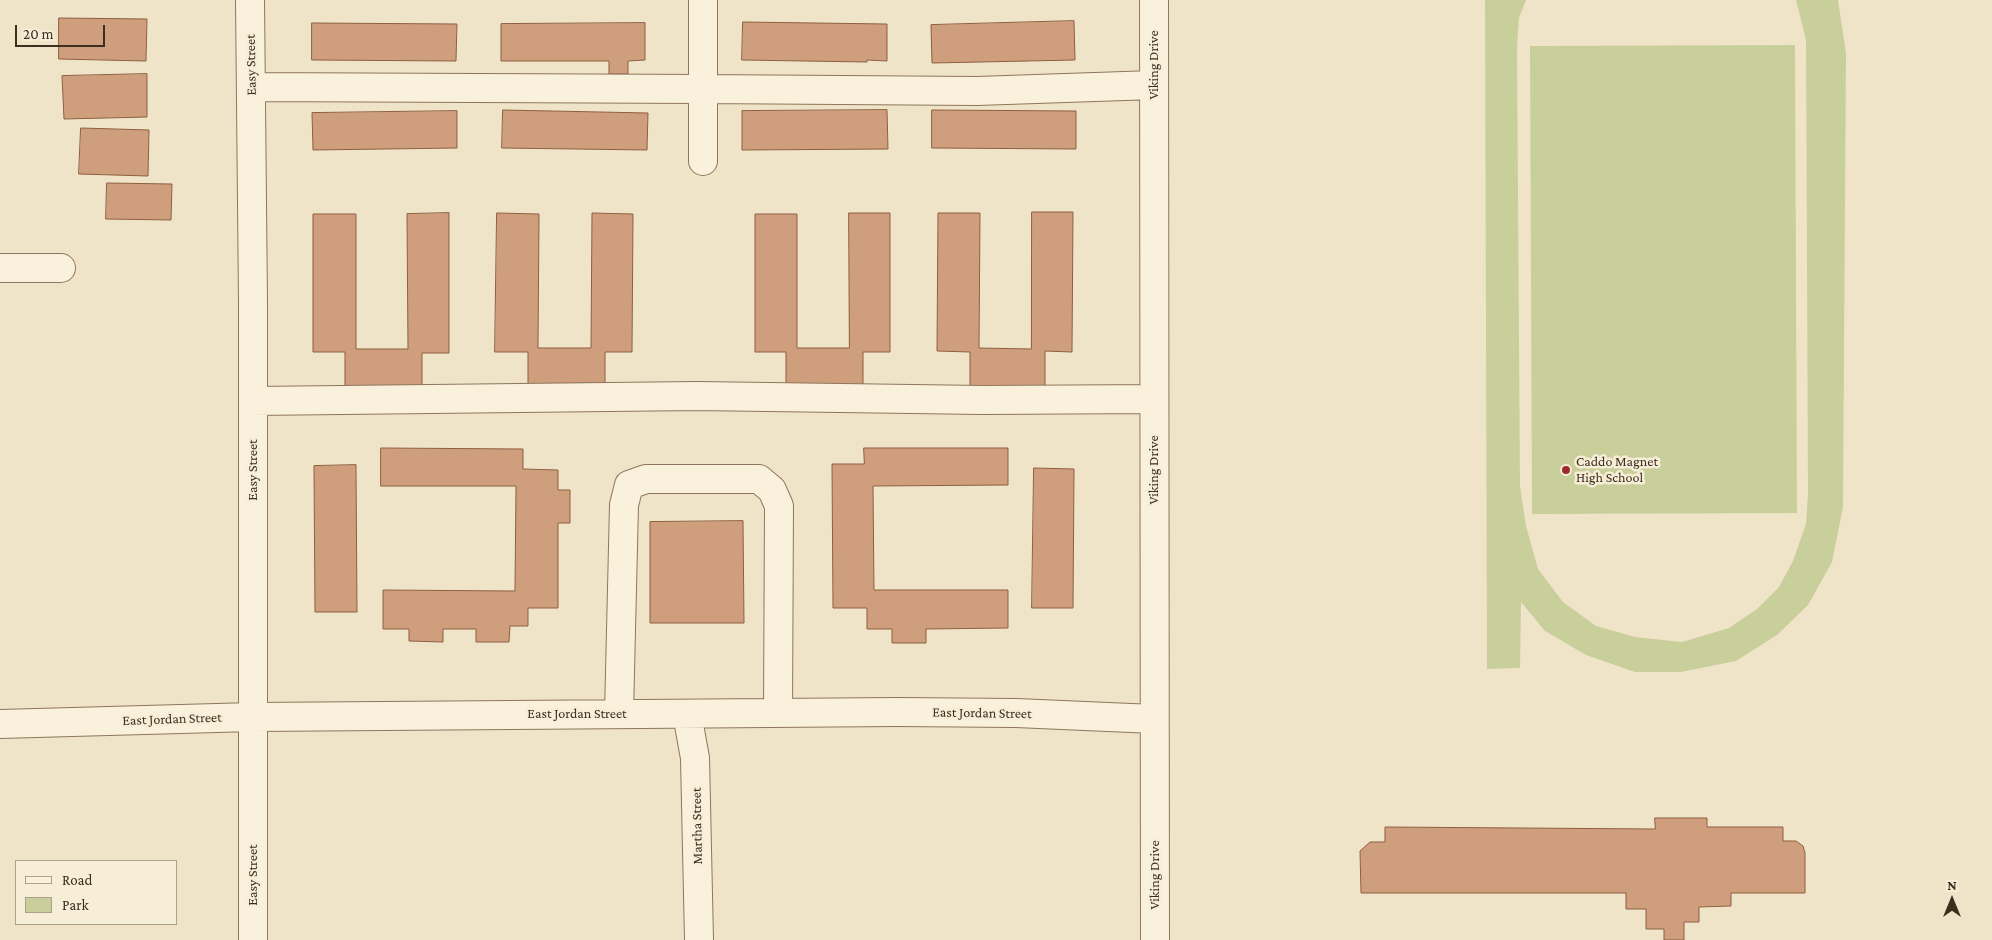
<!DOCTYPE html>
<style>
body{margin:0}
#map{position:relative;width:1992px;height:940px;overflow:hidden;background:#f0e4c8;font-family:"Crimson Pro",serif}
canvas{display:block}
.legend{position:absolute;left:15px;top:860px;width:162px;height:65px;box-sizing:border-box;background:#f7eed8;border:1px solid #ada18e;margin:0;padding:6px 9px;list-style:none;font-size:15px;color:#3d2e20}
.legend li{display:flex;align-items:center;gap:10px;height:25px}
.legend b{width:25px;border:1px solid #ada18e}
.north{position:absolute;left:1927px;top:875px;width:50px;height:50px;-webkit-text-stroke:4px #f7eed8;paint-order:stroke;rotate:0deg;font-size:14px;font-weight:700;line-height:20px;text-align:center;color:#3d2e20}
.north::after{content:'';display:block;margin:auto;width:18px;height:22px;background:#3d2e20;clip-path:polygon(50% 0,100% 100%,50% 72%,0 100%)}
.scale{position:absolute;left:15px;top:25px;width:90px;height:22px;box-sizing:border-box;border:2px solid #3d2e20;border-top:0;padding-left:6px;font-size:15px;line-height:18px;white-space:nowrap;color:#3d2e20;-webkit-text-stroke:4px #f7eed8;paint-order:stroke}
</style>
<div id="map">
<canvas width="1992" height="940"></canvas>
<ul class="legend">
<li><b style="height:6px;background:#faf1dc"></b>Road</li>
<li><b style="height:14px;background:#c9cf9b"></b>Park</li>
</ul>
<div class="north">N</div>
<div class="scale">20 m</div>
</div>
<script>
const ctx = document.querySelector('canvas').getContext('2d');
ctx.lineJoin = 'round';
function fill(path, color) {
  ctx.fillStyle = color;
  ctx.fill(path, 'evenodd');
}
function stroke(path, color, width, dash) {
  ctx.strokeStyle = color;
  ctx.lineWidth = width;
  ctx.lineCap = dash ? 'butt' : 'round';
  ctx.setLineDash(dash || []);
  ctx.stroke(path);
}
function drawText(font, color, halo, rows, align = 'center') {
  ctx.font = font + ' "Crimson Pro",serif';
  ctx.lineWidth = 5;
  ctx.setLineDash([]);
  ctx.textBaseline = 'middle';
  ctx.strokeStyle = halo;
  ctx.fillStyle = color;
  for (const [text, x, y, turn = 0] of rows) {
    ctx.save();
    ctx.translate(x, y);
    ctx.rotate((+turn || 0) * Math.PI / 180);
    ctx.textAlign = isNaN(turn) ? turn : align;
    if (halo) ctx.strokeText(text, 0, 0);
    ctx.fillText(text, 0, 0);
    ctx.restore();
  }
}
fill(new Path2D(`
 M 1485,0 L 1526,0 L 1519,18 L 1517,47 L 1520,486 L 1526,526 L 1538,569 L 1563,602 L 1596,626 L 1635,637 L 1682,642 L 1729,628 L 1757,609 L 1779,587 L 1793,561 L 1806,524 L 1808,493 L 1806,40 L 1796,0 L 1838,0 L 1846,53 L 1843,507 L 1832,562 L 1808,605 L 1777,635 L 1736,661 L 1681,672 L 1635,672 L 1586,655 L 1545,631 L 1521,602 L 1520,668 L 1487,669 Z
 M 1795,45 L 1797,513 L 1532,514 L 1530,46 Z`), '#c9cf9b');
const building = new Path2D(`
 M 59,18 L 147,19 L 146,61 L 59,59 Z
 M 1074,21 L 1075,60 L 932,63 L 931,25 Z
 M 743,22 L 887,24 L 887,61 L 867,60 L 867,62 L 742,60 Z
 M 312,23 L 457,24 L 456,61 L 312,60 Z
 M 645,23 L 645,60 L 628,61 L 628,74 L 609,74 L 609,61 L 501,61 L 501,24 Z
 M 147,74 L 147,117 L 64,119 L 62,76 Z
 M 503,110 L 648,113 L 647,150 L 502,148 Z
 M 887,110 L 888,149 L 742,150 L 742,111 Z
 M 932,110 L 1076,111 L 1076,149 L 932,148 Z
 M 457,111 L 457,148 L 313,150 L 312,113 Z
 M 81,128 L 149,130 L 148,176 L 79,174 Z
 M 107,183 L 172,184 L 171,220 L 106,219 Z
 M 1032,212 L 1073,212 L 1072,352 L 1045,351 L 1045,387 L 970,387 L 970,352 L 937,351 L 938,213 L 980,213 L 979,348 L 1031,349 Z
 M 449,213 L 449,353 L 422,353 L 422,386 L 345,387 L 345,352 L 313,352 L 313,214 L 356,214 L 356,349 L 408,349 L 407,214 Z
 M 497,213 L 539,214 L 538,348 L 591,348 L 592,213 L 633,214 L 632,352 L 605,352 L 605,387 L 528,386 L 528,352 L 495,352 Z
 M 849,213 L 890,213 L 890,352 L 863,352 L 863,386 L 786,386 L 786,352 L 755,352 L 755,214 L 797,214 L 797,348 L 849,348 Z
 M 381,448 L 523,449 L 523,469 L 558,470 L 558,490 L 570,490 L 570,523 L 558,523 L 558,608 L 528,608 L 528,626 L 510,626 L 509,642 L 476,642 L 476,629 L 443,629 L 443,642 L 409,641 L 409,629 L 383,629 L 383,590 L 515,591 L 516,486 L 381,486 Z
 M 864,448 L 1008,448 L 1008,485 L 873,486 L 874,590 L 1008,590 L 1008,628 L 926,629 L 926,643 L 892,643 L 892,629 L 867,629 L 867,608 L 833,608 L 832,464 L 864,464 Z
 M 356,465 L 357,612 L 315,612 L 314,466 Z
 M 1034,468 L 1074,469 L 1073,608 L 1032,608 Z
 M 743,521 L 744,623 L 650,623 L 650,522 Z
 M 1655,818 L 1707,818 L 1707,827 L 1783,827 L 1783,841 L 1796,841 L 1803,846 L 1805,853 L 1805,893 L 1731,893 L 1731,906 L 1699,907 L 1699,922 L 1684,922 L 1684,940 L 1664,940 L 1664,929 L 1646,929 L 1646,909 L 1626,909 L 1626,893 L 1361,893 L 1360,851 L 1370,842 L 1385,842 L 1385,827 L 1655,829 Z`);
fill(building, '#cf9f7d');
stroke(building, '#8d5f41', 1);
const minor = new Path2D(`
 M 250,0 L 253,303 L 253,940
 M 1154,0 L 1155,940
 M 251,87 L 703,89 L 703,0
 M 703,161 L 703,89 L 977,91 L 1154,85
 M 0,268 L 61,268
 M 253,401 L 697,396 L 983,400 L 1154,399
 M 619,714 L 624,505 L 629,485 L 646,479 L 759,479 L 772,490 L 779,506 L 778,713
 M 687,714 L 695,758 L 699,940
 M 0,724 L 253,717 L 898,712 L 1016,713 L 1154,719`);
stroke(minor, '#8d765c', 30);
stroke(minor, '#faf1dc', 28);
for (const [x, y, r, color] of [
 [1566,470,5,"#9e2a2b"]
]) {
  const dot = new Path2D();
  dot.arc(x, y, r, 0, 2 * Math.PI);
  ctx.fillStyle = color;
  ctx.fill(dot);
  stroke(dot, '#f7eed8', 2);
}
drawText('14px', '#3d2e20', '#f7eed8', [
 ["Easy Street",251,65,-91],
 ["Viking Drive",1154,65,-90],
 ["Easy Street",253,470,-90],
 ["Viking Drive",1154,470,-90],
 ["East Jordan Street",982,713,1],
 ["East Jordan Street",577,714],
 ["East Jordan Street",172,719,-2],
 ["Martha Street",697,826,-91],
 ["Easy Street",253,875,-90],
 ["Viking Drive",1155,875,-90]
]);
drawText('14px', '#3d2e20', '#f7eed8', [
 ["Caddo Magnet",1576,462],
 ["High School",1576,478]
], 'left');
</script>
